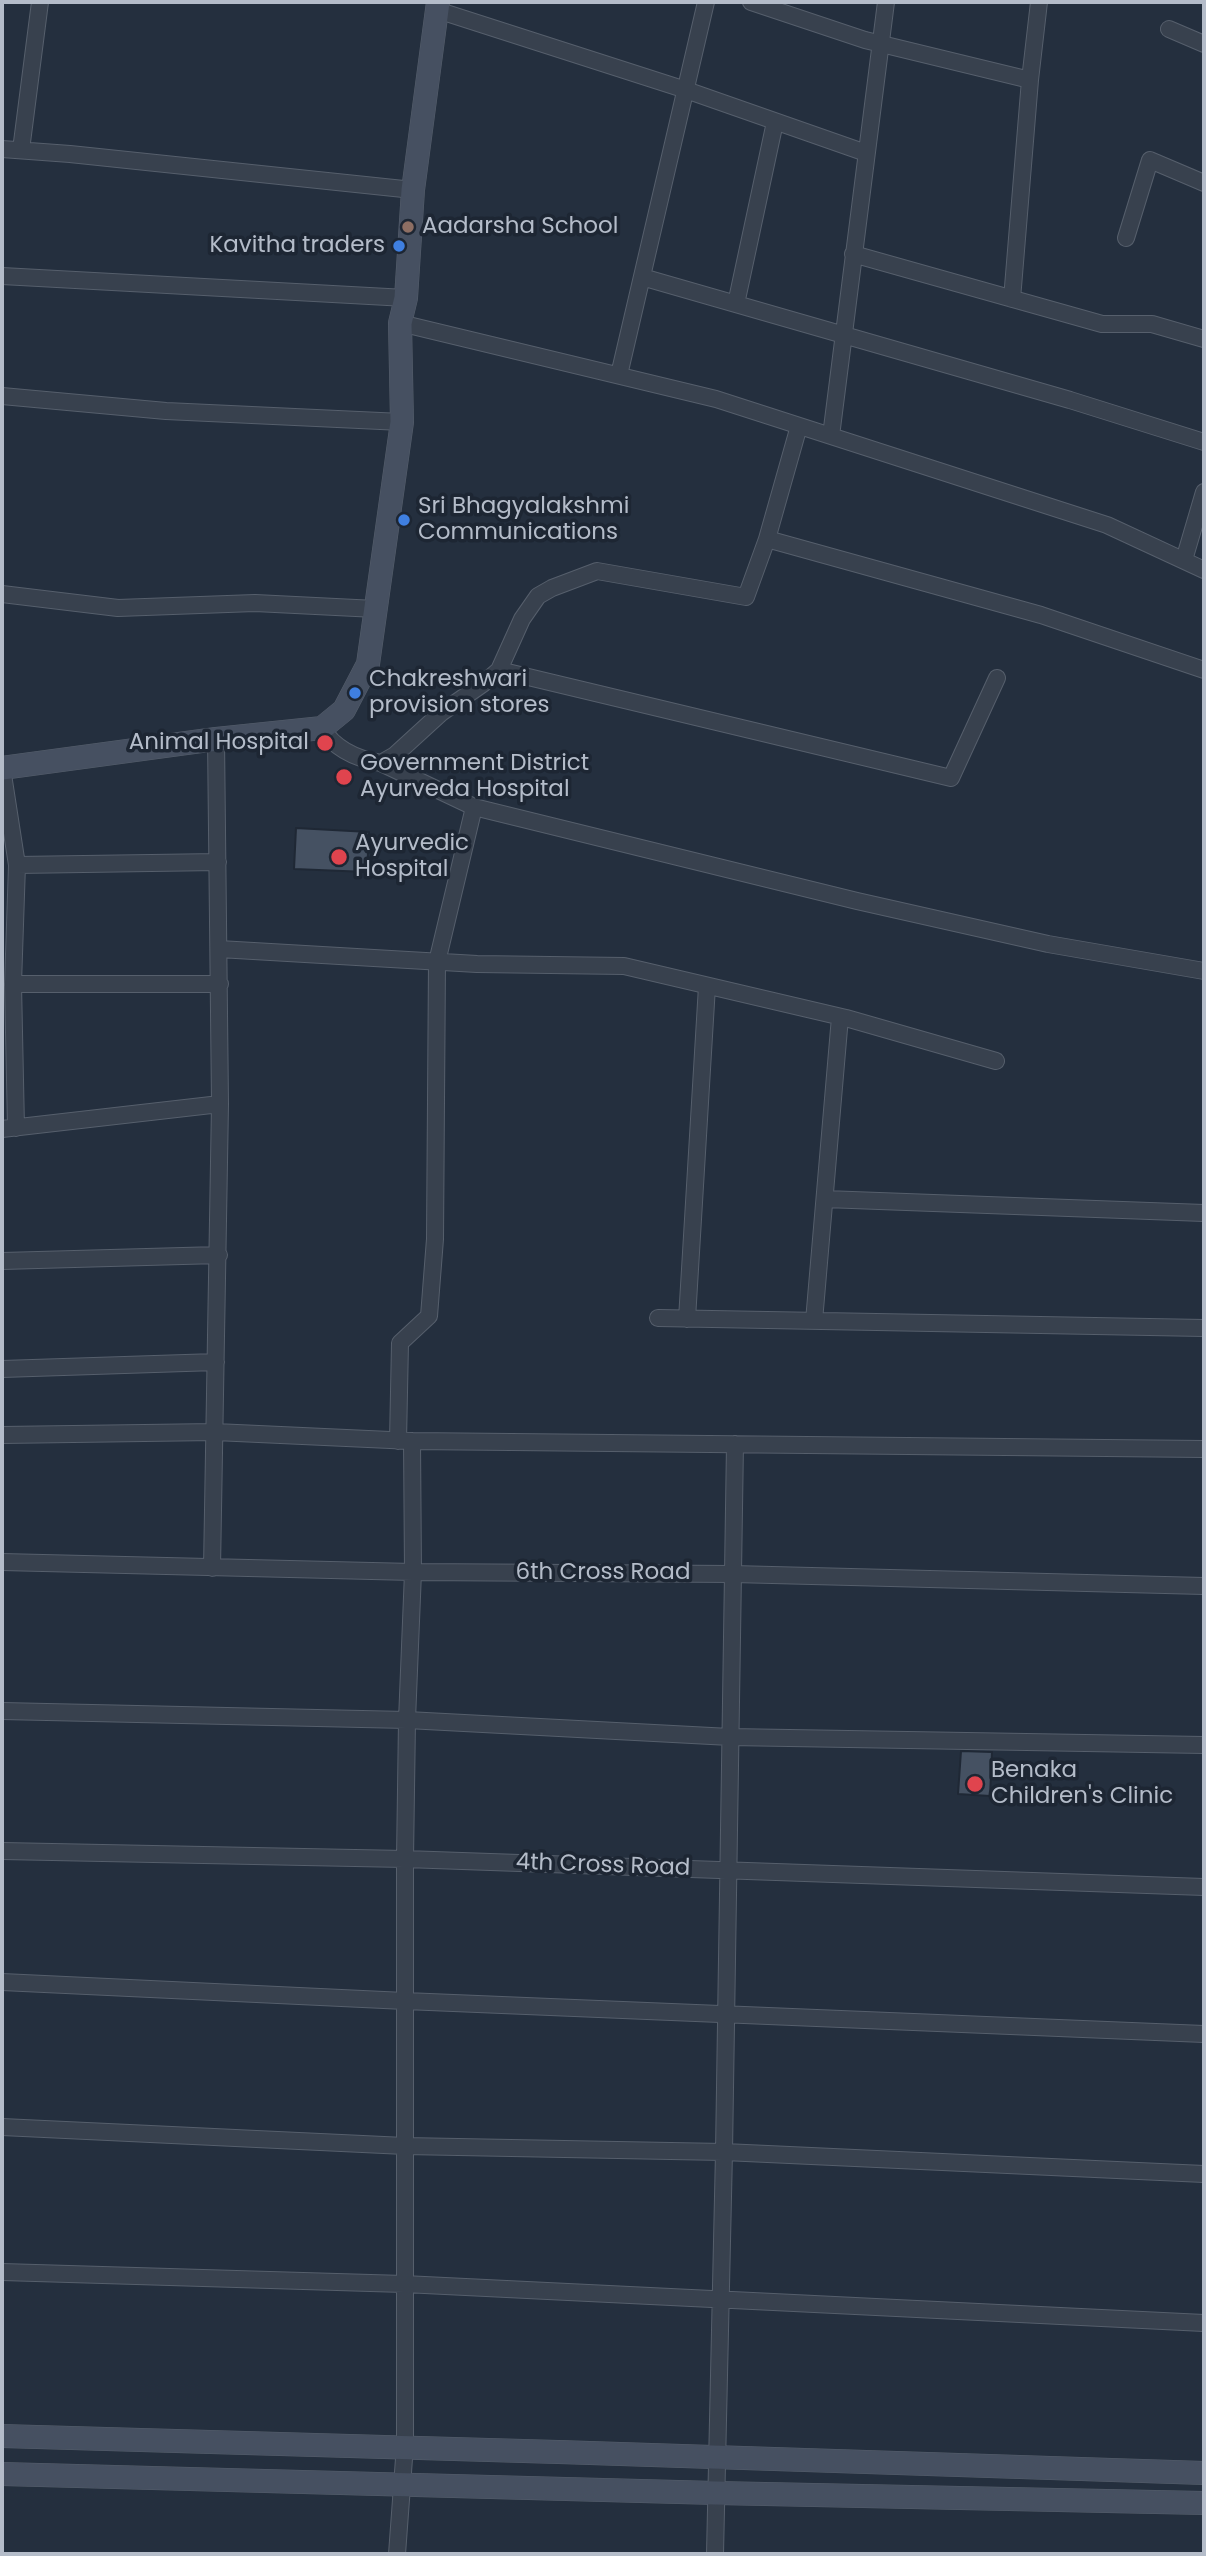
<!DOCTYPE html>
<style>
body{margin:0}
#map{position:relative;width:1206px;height:2556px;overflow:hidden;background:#242f3e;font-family:Poppins,sans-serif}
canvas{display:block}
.frame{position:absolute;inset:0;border:4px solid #b4bcc9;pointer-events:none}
</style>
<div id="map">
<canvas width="1206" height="2556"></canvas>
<div class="frame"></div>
</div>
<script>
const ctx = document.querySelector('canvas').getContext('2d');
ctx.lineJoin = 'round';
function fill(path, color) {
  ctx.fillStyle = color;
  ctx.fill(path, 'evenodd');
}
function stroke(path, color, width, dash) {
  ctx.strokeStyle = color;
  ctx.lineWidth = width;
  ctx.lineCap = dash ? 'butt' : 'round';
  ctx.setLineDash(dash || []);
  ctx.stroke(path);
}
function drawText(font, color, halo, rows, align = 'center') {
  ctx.font = font + ' Poppins,sans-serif';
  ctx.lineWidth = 7;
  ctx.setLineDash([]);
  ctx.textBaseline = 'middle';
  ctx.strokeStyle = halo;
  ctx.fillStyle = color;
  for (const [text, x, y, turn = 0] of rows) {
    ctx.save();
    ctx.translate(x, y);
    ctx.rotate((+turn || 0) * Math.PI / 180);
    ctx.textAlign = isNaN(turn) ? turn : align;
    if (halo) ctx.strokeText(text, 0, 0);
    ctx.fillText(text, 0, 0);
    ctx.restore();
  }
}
const building = new Path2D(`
 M 296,828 L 369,832 L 367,872 L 294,869 Z
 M 961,1751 L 992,1752 L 990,1796 L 958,1794 Z`);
fill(building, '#455162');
stroke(building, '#1f2835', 2);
const street = new Path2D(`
 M 751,2 L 865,40 L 1030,80
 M 437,10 L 686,90 L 866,153
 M 1169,29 L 1204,44
 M 2,149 L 70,154 L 413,190
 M 21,150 L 40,2
 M 1126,238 L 1150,160 L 1204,183
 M 853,254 L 1102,324 L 1152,324 L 1204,339
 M 2,276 L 406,298
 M 642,277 L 1070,400 L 1204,442
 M 1012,299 L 1030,80 L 1039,2
 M 736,304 L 775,122
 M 400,323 L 716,399 L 1107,525 L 1204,570
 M 619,375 L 706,2
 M 2,396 L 166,411 L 402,422
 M 831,436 L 886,2
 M 767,539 L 1041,615 L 1204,670
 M 1184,560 L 1204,492
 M 2,594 L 118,608 L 255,603 L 376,609
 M 499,670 L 951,778 L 997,678
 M 322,728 C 335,750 357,759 381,763 L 395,755 L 441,713 L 484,683 L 499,670 L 522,619 L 538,596 L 552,588 L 597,571 L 746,597 L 767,539 L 799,426
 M 381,763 L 474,807 L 857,901 L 1048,944 L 1204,971
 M 2,768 L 17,865 L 13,984 L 16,1128
 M 17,865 L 218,862
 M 219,949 L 477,964 L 624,966 L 846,1018 L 996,1061
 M 13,984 L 220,984
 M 2,1129 L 220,1104
 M 825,1199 L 1204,1213
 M 2,1261 L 219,1255
 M 658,1318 L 1204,1328
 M 687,1319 L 707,986
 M 814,1321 L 840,1017
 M 2,1369 L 216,1362
 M 2,1435 L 215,1432 L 412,1441 L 413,1572 L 407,1720 L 405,1859 L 405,2445 L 397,2554
 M 398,1441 L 400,1343 L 429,1316 L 435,1239 L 437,962 L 474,807
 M 412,1441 L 1204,1449
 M 2,1562 L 413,1572 L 733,1574 L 1204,1586
 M 212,1568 L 220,1104 L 216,739
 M 2,1711 L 407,1720 L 730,1737 L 1204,1745
 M 2,1851 L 405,1859 L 1204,1887
 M 2,1982 L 405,2001 L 1204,2034
 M 2,2127 L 405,2146 L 724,2152 L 1204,2174
 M 2,2272 L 404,2284 L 1204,2323
 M 715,2554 L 724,2152 L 735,1444`);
const secondary = new Path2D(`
 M 2,768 L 216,739 L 322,728 L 344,710 L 368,664 L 402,422 L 400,323 L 406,298 L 413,190 L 438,2
 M 2,2436 C 403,2445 803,2461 1204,2473
 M 2,2474 L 716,2493 L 1204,2503`);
stroke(street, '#565f6c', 18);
stroke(secondary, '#565f6c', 24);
stroke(street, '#38414e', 16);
stroke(secondary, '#465061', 23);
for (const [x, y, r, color] of [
 [408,227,7,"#8d6e63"],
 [399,246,7,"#3f7fe0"],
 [404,520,7,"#3f7fe0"],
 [355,693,7,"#3f7fe0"],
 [325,743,9,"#e0444e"],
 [344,777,9,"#e0444e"],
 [339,857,9,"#e0444e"],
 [975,1784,9,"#e0444e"]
]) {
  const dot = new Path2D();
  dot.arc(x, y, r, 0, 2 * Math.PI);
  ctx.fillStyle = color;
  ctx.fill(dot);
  stroke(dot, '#1d2633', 2.5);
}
drawText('23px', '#b4bcc9', '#1d2633', [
 ["Aadarsha School",422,227],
 ["Kavitha traders",385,246,"right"],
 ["Sri Bhagyalakshmi",418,507],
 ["Communications",418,533],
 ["Chakreshwari",369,680],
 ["provision stores",369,706],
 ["Animal Hospital",309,743,"right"],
 ["Government District",360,764],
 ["Ayurveda Hospital",360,790],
 ["Ayurvedic",355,844],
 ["Hospital",355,870],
 ["Benaka",991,1771],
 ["Children's Clinic",991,1797]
], 'left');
drawText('23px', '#b4bcc9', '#1d2633', [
 ["6th Cross Road",603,1573],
 ["4th Cross Road",603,1866,2]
]);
</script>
